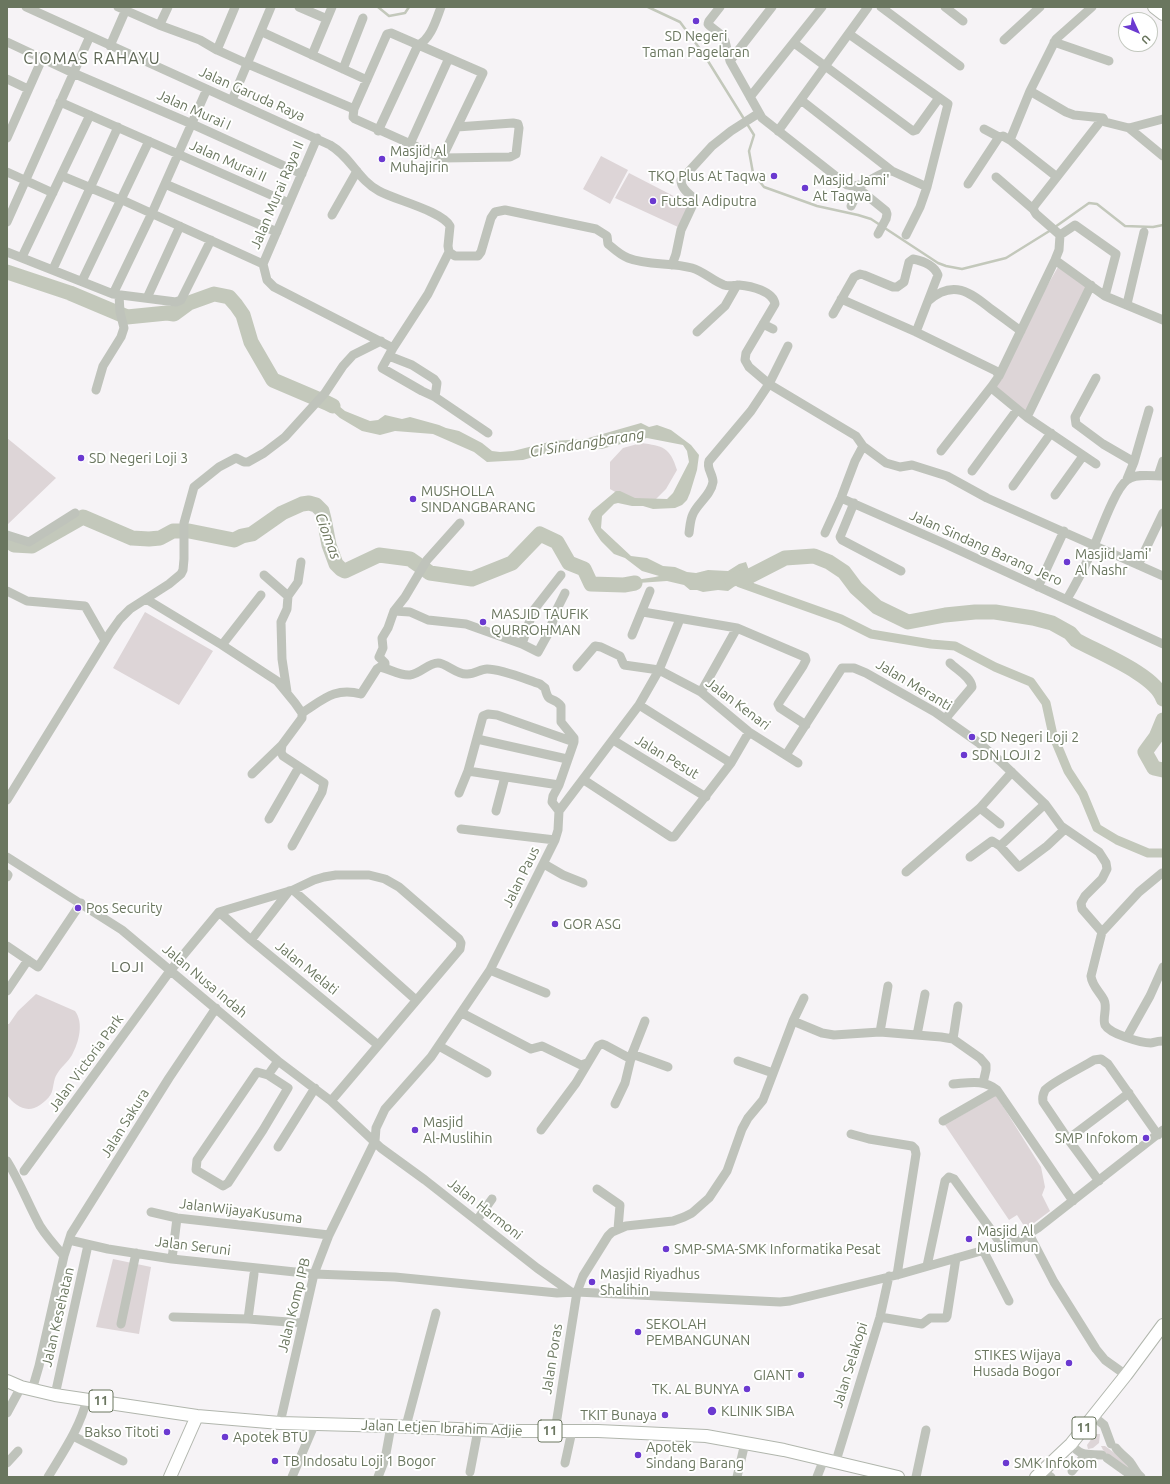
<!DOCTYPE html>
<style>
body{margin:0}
#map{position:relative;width:1170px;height:1484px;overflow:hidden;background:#f6f3f6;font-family:Ubuntu,sans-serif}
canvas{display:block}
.frame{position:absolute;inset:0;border:8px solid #6a765f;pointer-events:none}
.north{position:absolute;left:1118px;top:12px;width:40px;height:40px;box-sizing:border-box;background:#fff;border:1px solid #c3c8bf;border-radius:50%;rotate:134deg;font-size:11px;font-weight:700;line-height:16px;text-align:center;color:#6a765f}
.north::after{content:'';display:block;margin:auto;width:14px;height:18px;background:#6b39d0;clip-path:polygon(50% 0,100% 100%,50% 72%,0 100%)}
</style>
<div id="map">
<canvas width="1170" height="1484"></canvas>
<div class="frame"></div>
<div class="north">U</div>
</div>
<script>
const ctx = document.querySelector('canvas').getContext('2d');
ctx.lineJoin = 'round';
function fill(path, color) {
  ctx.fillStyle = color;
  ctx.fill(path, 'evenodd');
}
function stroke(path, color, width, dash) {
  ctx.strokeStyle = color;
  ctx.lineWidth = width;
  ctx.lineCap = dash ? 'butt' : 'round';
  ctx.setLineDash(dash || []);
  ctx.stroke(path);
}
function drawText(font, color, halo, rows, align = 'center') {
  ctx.font = font + ' Ubuntu,sans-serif';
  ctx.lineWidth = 4;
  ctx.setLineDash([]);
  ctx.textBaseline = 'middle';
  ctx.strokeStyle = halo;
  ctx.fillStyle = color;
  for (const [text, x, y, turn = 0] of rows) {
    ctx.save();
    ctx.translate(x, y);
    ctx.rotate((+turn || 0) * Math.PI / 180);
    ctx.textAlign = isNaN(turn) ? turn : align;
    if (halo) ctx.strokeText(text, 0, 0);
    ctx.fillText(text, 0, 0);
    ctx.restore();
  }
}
fill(new Path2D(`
 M 601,156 L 628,170 L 610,204 L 583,189 Z
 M 629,173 L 691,205 L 678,227 L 615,198 Z
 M 1058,267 L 1089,286 L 1024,419 L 993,392 L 1021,331 Z
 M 7,438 L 56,478 L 7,525 Z
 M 641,443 C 663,446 670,447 677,470 L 666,489 L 655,500 L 631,501 L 610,489 L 610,462 L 623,448 Z
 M 145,612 L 213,651 L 179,705 L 113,668 Z
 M 36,994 L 75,1011 C 84,1023 79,1042 72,1055 C 68,1062 61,1067 57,1074 C 53,1080 54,1088 51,1094 C 48,1099 44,1102 40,1105 C 27,1114 15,1106 7,1095 L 7,1024 L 9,1024 L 18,1011 Z
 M 996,1095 L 1041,1167 L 1045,1187 L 1042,1195 L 1050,1211 L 1026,1229 L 1017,1215 L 1009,1220 L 945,1125 Z
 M 113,1259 L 151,1267 L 139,1334 L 96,1327 Z
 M 1095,1434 L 1100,1434 L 1099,1443 L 1093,1448 L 1088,1449 L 1087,1445 Z
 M 1101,1446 L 1105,1446 L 1130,1464 L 1130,1470 C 1121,1464 1105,1457 1101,1446 Z`), '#ddd5d7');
fill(new Path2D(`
 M 328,397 L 345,411 L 370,421 L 378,420 L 385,415 L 402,419 L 410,417 L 439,425 L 446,428 L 459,431 L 482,443 L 492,451 L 500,452 L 513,451 L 553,441 L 585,439 L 641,423 L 649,427 L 657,425 L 671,430 L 691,445 L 699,455 L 697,470 L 690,493 L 687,500 L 682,505 L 675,508 L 653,509 L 643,506 L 632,506 L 618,503 L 614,504 L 602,516 L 601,528 L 631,556 L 647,558 L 663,566 L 675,567 L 687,572 L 696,573 L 708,570 L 728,571 L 739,564 L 746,562 L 754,584 C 749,591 742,586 735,586 L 728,591 L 718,590 L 703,592 L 697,590 L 690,590 L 684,585 L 667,581 L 638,583 L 628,587 L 608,585 L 610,582 L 623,582 L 655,577 L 659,576 L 642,571 L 625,558 L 614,554 L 601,541 L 595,532 L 588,519 L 592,511 L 616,491 L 620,491 L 635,498 L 667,499 L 673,493 L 689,462 L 687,451 L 683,445 L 647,438 L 612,446 L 602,449 L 591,447 L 577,448 L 547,453 L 523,460 L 487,462 L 474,452 L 433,434 L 395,431 L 380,435 L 362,431 L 340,418 L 323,403 Z`), '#c3c8bb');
stroke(new Path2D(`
 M 378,7 L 389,16 L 405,13 L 409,7
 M 648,7 L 680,22 L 703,53 L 754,135 L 749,151 L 753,173 L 764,187 L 817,206 L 858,215 L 871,219 L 938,263 L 946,266 L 962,269 L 1006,258 L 1051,230
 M 1055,227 L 1089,203 L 1097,204 L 1125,226 L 1153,227 L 1163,225`), '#c3c8bb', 2.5);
stroke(new Path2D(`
 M 740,583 L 841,619 L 871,634 L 931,644 L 955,646 L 995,667 L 1031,682 L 1046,703 L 1053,735 L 1068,771 L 1083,794 L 1097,828 L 1117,840 L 1148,853 L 1163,853`), '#c3c8bb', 9);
stroke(new Path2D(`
 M 7,272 L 70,293 L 127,317 L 167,313 L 174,314 L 189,303 L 214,294 L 229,297 L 236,305 L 243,315 L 251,342 L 273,380 L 327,403 L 333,406
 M 7,540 L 14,545 L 32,546 L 83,517 L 132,538 L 149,539 L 160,538 L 173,531 L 189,531 L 234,540 L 242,536 L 252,534 L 282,513 L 302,504 L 309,503 L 316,505 L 322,511 L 324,519 L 329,545 L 336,564 L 341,569 L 345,571 L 379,555 L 410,559 L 430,573 L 472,579 L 512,563 L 540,534 L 557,542 L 569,563 L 584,569 L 591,584 L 624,585 L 635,583
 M 731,579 L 748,577 L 785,558 L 814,556 L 829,562 L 844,572 L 856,588 L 877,607 L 908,622 L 945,615 L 975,612 L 995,612 L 1033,618 L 1052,623 L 1070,633 L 1076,640 C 1097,652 1156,675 1163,699
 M 1163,720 L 1156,737 L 1145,752 L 1154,768 L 1163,770`), '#c3c8bb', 15);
const major = new Path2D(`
 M 1154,7 L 1163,14
 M 7,1381 L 21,1387 L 55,1395 L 197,1416 L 280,1423 L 391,1426 L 501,1431 L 598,1431 L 706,1436 L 784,1450 L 898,1477
 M 170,1477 L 197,1416
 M 1036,1477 L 1071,1444 L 1126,1375 L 1163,1325`);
stroke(major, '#b1b6ad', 14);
stroke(new Path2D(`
 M 26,7 L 330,145 C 351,157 358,180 379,191 C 395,200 442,211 450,226 L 448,246 L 449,252 L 428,294 L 393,348 L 382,368 L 422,391 L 435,397 L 488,433
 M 118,7 L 159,25 L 200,40 L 217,50 L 248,64 L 354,109
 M 299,7 L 327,19
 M 720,7 L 709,21 L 708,24 L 710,26 L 719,33 L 725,41 L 730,61 L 762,118 L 847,185 C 865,190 875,172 892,171
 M 881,7 L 960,66
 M 945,7 L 963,21
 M 161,22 L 168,7
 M 262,32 L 367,80
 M 849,34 L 948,104 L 927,187 L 920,207 L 906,235
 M 1004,40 L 1040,7
 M 7,42 L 73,73 L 192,124 L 302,174
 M 1054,42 L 1109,61
 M 794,43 L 913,131 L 916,130 L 939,98
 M 418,45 C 431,39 436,20 441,7
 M 110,46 L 127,7
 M 217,50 L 235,7
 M 312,55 L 332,7
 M 730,61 L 772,7
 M 343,69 L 363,18
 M 7,79 L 28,89
 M 1030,91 L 1066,112 L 1074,115 L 1103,118 L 1105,122 L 1129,128 L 1163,156
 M 750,97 L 822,7
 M 232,100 L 271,7
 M 801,100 L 892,171 L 927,187
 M 60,102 L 289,203
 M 1129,128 L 1163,119
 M 984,129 L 999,137
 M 378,131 L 418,45
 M 778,131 L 868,7
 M 7,138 L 42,59
 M 410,144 L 449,58
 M 442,158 L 483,73 L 391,33 L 387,34 L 354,109 L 353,117 L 355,119 L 442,158 L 510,157 L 516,154 L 519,128 L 518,124 L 513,123 L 457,127
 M 7,172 L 53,193
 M 62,176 L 120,200
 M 996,177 L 1033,209
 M 1057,177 L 1010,140 L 1030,91 L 1056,39 L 1092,7
 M 165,184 L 277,232
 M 968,184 L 999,137 L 1003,136 L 1010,140
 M 859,189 L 886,211 L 887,214 L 886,219 L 878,234
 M 120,199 L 263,264
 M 851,206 L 861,186
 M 332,215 L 357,171
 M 7,222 L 90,36
 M 1060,235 L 1036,214 L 1033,209 L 1035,205 L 1103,118
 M 7,252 L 113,294 L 176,302 L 181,300 L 211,240
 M 449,252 L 455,256 L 478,256 L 481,252 L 491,218 L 495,212 L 505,210 L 596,229 L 607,236 L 608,244 C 614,249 620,255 628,258 C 648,266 671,262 692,268 C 703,271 713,281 724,285 C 730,287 734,285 739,285 C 751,286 773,291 775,304 L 746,353 L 745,360 L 749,367 L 769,384 L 856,436 L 863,446 L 886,463 L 900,467 L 912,465 L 947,476 L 987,498 L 1163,576
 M 22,257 L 90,115
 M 1055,260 L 1105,296 L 1163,320
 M 263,264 L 267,280 L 274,287 L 393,348
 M 263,264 L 317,138
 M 672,265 L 676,254 L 681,230 L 695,200 C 689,193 681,189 681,180 L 712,146 L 731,131 L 759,113
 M 53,269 L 118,127
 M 82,281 L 149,141
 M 113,294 L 152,213 L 207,89
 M 147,298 L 180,226
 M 841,299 L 916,332 L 996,371 L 999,376 L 992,386 L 994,390 L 1028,418 L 1096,464
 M 928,301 C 953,279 970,292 991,309 C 1001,316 1011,324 1021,331
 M 1127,304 L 1144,232
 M 833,314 L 854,277 L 860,274 L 864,275 L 893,287 L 897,287 L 904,282 L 909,262 L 913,259 C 923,261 934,265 938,275 L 916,332
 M 763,324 L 773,329
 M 697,332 L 725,306 L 737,285
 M 389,356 L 412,365 L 434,379 L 437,383 L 435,397
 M 999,376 L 1055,260 L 1059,250 L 1060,235 L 1075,225 L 1116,254 L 1105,296
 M 1096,378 L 1075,417 L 1076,424 L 1103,444 L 1134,462
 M 96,390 L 103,366 L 121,337 L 124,328 L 120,312 L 119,295
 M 1027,417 L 1091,285
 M 941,451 L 992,386
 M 972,471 L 1017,410
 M 1158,476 L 1163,461
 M 1127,479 L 1134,462 L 1149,410
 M 1013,486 L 1051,433
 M 1055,495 L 1083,456
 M 841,498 L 941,542 L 1163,644
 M 854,503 L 840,537 L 842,540 L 901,571
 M 689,533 C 690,527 690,520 693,514 C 698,503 711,495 713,482 C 713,474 706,468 709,461 L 751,411 L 769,384 L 788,346
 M 825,533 L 841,498 L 855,461 L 863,446
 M 7,535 L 29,542 L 75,513
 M 1138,565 L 1163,513
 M 264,575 L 288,596
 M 1038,587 L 1064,531
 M 7,591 L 27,601 L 85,606 L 105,641
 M 146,599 L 222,645 L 277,681 L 295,703 L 302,713 L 302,718 L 282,745 L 281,752 L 283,756 L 324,783 L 322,792 L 292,846
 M 1067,599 C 1076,584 1084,568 1091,553 C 1099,536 1114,490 1127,480 C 1135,473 1153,476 1163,476
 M 394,611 L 410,612 L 428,620 L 466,624 L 522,644 L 538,652 L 549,632 L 557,609 L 565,593
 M 643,612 L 737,628 L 805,657 L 806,660 L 803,666 L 778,704 L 780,708 L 806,725
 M 632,635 L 650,591
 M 522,644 L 533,611 L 561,575
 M 222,645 L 261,595
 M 577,667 L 595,646 L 601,647 L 620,656 L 624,665 L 659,670 L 701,692 L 749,732 L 798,763
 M 385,668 L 385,663 L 379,657 L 383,648 L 382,638 L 388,628 L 394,611 L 405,597 L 427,560 L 460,523
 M 287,692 L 282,659 L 281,622 L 287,609 L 288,596 L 298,582 L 301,562
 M 701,692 L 737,628
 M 639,705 L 731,763
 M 302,713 C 323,700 334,687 361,694 L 377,669 L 380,667 C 390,669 400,676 410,675 C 420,674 428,663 438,663 C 446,663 456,674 466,674 C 474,675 480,669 487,669 C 502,669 525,679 540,684 L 545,688 C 549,705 552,695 561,706 L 561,722 L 574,738 L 574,742
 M 945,719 L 972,687 C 971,677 957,670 950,663
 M 477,739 L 567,759
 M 613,740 L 706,797
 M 786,755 L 842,668 L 854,668 L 866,673 L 935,712 L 979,743 L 1000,761 L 1045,804 L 1061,826 L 1099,852 L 1106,863 L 1107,869 L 1102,879 L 1085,896 L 1081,903 L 1082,909 L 1102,932
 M 468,771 L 559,785
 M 252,774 L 282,745
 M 584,780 L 671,837 L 674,837 L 731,763 L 749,732
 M 459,793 L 468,771 L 483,716 L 488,714 L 497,715 L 574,742 L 559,785 L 553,796 L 552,802 L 559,811
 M 7,800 L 110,633 L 120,619 L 130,609 L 169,584 L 181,574 L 183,570 L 184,559 L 184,523 L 194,487 L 219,467 L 236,458 L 244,462 L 248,462 L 264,453 L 285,437 L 325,393 L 343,366 L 353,355 L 381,341
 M 980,808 L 1000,824
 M 496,811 L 505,777
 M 269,819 L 299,767
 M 461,829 L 555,840
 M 1000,846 L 1045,804
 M 7,857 L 122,930 L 278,1061 L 331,1101 L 381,1148 L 425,1180 L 537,1268 L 571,1292
 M 970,857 L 992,841 L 1000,846 L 1019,867 L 1047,846 L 1065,829
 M 544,864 L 563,875 L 583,883
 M 906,872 L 980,808 L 1012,772
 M 1162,873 L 1139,892 L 1102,932 L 1091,976 C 1092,986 1100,992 1104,1000 C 1108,1008 1102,1018 1105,1025 C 1110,1034 1141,1043 1151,1043 C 1155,1042 1158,1041 1163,1041
 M 7,874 L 8,875 L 7,877
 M 293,890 L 416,1000
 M 219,912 L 293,890 L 314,880 L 324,877 L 336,875 L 369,875 L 385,879 L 399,887 L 459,939 L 461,943 L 460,949 L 331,1101
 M 219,912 L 251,940 L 378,1045
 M 251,940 L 289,891
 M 7,946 L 38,967 L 81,903
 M 490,970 L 546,993
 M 7,991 L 28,960
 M 462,1013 L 531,1049 L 542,1046 L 581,1065 L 587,1063
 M 793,1021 L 822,1033 L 834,1035 L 880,1032 L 941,1037 L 953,1039 L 980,1058 L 986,1065 L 986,1070 L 983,1083
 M 880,1032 L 888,986
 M 917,1035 L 925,994
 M 1127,1037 L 1150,996 L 1163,967
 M 953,1039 L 958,1006
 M 439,1046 L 487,1073
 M 632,1054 L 668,1067
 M 738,1061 L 773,1073
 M 268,1075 L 288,1088 L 263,1130 L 228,1183 L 223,1186 L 196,1170 L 197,1160 L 257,1072 L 268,1075 L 278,1061
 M 953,1084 C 968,1083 984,1079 997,1090 L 1073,1201
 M 615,1104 L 625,1083 L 632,1054 L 645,1021
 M 943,1121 L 997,1090
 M 541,1130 L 576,1083 L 598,1046 L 602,1044 L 605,1045 L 631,1059
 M 851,1134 L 869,1139 L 912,1146 L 915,1149 L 916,1154 L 897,1275
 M 1068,1139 L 1129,1093
 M 278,1147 L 315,1088
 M 7,1161 C 20,1182 28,1204 40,1226 C 47,1237 55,1246 64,1256
 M 24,1171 L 170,971 L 219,912
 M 1099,1181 L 1068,1139 L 1043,1102 C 1042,1097 1043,1094 1045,1090 C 1052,1082 1083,1067 1094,1060 L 1101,1059 L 1108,1064 L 1158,1135
 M 597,1189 L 620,1205 L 618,1229
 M 151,1212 L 177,1218 L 329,1235
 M 477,1220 L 492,1199
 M 1029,1234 L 1054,1282 L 1096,1349 L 1105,1360 L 1126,1375
 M 69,1240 L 108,1249 L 172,1259 L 314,1274 L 395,1277 L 557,1293 L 577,1292 L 780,1302 L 790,1301 L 897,1275 L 1002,1245 L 1022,1238 L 1038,1228 L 1163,1130
 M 983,1250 L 1009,1301
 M 172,1259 L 177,1218
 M 927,1266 L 945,1181 L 949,1177 L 954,1179 L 1002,1245
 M 173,1317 L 248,1319 L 302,1323
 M 880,1317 L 922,1324 L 930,1318 L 946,1318 L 947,1316 L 956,1258
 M 248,1319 L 254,1274
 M 121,1324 L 136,1253
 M 32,1390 L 39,1366 L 64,1256 L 71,1234 L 169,1078 L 216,1008
 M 55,1395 L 88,1245
 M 7,1413 L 21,1387
 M 1093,1416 L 1104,1425 L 1111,1444
 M 280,1423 L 314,1274 L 329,1235 L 375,1141 L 376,1128 L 385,1109 L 431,1057 L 490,970 L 555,840 L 558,830 L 559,811 L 639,705 L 659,670 L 680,619
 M 406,1426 L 436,1313
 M 555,1431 L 577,1292 L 583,1276 L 608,1236 L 612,1232 L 626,1226 L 673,1221 L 684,1217 L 692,1213 L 709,1198 L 727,1171 L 742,1129 L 748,1118 L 763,1100 L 793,1021 L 804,998
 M 73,1436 L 123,1461
 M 1071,1444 C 1081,1457 1088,1454 1102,1455
 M 1116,1448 C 1120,1453 1125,1457 1130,1462 C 1134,1467 1136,1473 1141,1477
 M 1107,1458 L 1128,1473 L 1137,1474
 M 836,1461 L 880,1317 L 889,1276
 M 7,1463 L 18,1451
 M 565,1463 L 572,1431
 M 1072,1471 L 1085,1455
 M 470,1472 L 478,1430
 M 1043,1472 L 1051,1477
 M 48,1477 C 63,1452 80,1428 87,1399
 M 292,1477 L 315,1423
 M 378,1477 L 385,1459 L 391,1426
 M 737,1477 L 745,1443
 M 817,1477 L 824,1459
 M 916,1477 L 926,1430`), '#bfc3bb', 9);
stroke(major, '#fff', 12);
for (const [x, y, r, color] of [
 [696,21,4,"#6b39d0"],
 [382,159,4,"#6b39d0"],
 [774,176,4,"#6b39d0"],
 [805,188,4,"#6b39d0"],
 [653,201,4,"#6b39d0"],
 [81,458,4,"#6b39d0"],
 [413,499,4,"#6b39d0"],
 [1067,562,4,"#6b39d0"],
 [483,622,4,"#6b39d0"],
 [972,737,4,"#6b39d0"],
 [964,755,4,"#6b39d0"],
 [78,908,4,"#6b39d0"],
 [555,924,4,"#6b39d0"],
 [415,1130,4,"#6b39d0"],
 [1146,1138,4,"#6b39d0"],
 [969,1239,4,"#6b39d0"],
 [666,1249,4,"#6b39d0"],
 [592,1282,4,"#6b39d0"],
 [638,1332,4,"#6b39d0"],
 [1069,1363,4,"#6b39d0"],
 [801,1375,4,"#6b39d0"],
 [747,1389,4,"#6b39d0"],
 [712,1411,5,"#6b39d0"],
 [665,1415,4,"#6b39d0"],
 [167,1432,4,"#6b39d0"],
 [225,1437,4,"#6b39d0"],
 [638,1455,4,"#6b39d0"],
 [275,1461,4,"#6b39d0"],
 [1006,1463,4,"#6b39d0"]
]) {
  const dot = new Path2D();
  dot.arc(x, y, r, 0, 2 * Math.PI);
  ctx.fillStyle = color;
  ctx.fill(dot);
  stroke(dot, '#fff', 1.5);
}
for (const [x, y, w] of [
 [101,1401,24],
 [1084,1428,24],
 [550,1431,24]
]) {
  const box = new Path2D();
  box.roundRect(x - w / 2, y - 11, w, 22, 3);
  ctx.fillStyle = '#fff';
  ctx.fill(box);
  stroke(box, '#6a765f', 1);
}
drawText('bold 13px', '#6a765f', null, [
 ["11",101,1401],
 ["11",1084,1428],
 ["11",550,1431]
]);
drawText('14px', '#6a765f', '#fff', [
 ["SD Negeri",696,36,"center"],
 ["Taman Pagelaran",696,52,"center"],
 ["Masjid Al",390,151],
 ["Muhajirin",390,167],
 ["TKQ Plus At Taqwa",766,176,"right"],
 ["Masjid Jami'",813,180],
 ["At Taqwa",813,196],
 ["Futsal Adiputra",661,201],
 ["SD Negeri Loji 3",89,458],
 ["MUSHOLLA",421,491],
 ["SINDANGBARANG",421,507],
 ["Masjid Jami'",1075,554],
 ["Al Nashr",1075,570],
 ["MASJID TAUFIK",491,614],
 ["QURROHMAN",491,630],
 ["SD Negeri Loji 2",980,737],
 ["SDN LOJI 2",972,755],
 ["Pos Security",86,908],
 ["GOR ASG",563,924],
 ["Masjid",423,1122],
 ["Al-Muslihin",423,1138],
 ["SMP Infokom",1138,1138,"right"],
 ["Masjid Al",977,1231],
 ["Muslimun",977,1247],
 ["SMP-SMA-SMK Informatika Pesat",674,1249],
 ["Masjid Riyadhus",600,1274],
 ["Shalihin",600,1290],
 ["SEKOLAH",646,1324],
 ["PEMBANGUNAN",646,1340],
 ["STIKES Wijaya",1061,1355,"right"],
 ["Husada Bogor",1061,1371,"right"],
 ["GIANT",793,1375,"right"],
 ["TK. AL BUNYA",739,1389,"right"],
 ["KLINIK SIBA",721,1411],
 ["TKIT Bunaya",657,1415,"right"],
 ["Bakso Titoti",159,1432,"right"],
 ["Apotek BTU",233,1437],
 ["Apotek",646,1447],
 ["Sindang Barang",646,1463],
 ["TB Indosatu Loji 1 Bogor",283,1461],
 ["SMK Infokom",1014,1463]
], 'left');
drawText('14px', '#6a765f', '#fff', [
 ["Jalan Garuda Raya",252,94,24],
 ["Jalan Murai I",194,110,24],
 ["Jalan Murai II",228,161,24],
 ["Jalan Murai Raya II",277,195,-67],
 ["Jalan Sindang Barang Jero",986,548,24],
 ["Jalan Meranti",914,685,31],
 ["Jalan Kenari",738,704,37],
 ["Jalan Pesut",667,757,31],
 ["Jalan Paus",521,877,-64],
 ["Jalan Melati",307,968,39],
 ["Jalan Nusa Indah",205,981,40],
 ["Jalan Victoria Park",86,1063,-54],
 ["Jalan Sakura",125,1123,-58],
 ["Jalan Harmoni",485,1209,38],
 ["JalanWijayaKusuma",241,1211,7],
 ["Jalan Seruni",193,1246,7],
 ["Jalan Komp IPB",294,1305,-76],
 ["Jalan Kesehatan",58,1317,-77],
 ["Jalan Poras",552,1359,-81],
 ["Jalan Selakopi",850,1365,-73],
 ["Jalan Letjen Ibrahim Adjie",442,1428,2]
]);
drawText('italic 15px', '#6e775f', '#fff', [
 ["Ci Sindangbarang",587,443,-9],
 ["Ciomas",328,536,70]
]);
ctx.letterSpacing = '1px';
drawText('15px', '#5e6755', '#fff', [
 ["LOJI",128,967]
]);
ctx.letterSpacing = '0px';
ctx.letterSpacing = '1px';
drawText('16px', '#5e6755', '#fff', [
 ["CIOMAS RAHAYU",92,59]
]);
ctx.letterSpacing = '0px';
</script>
